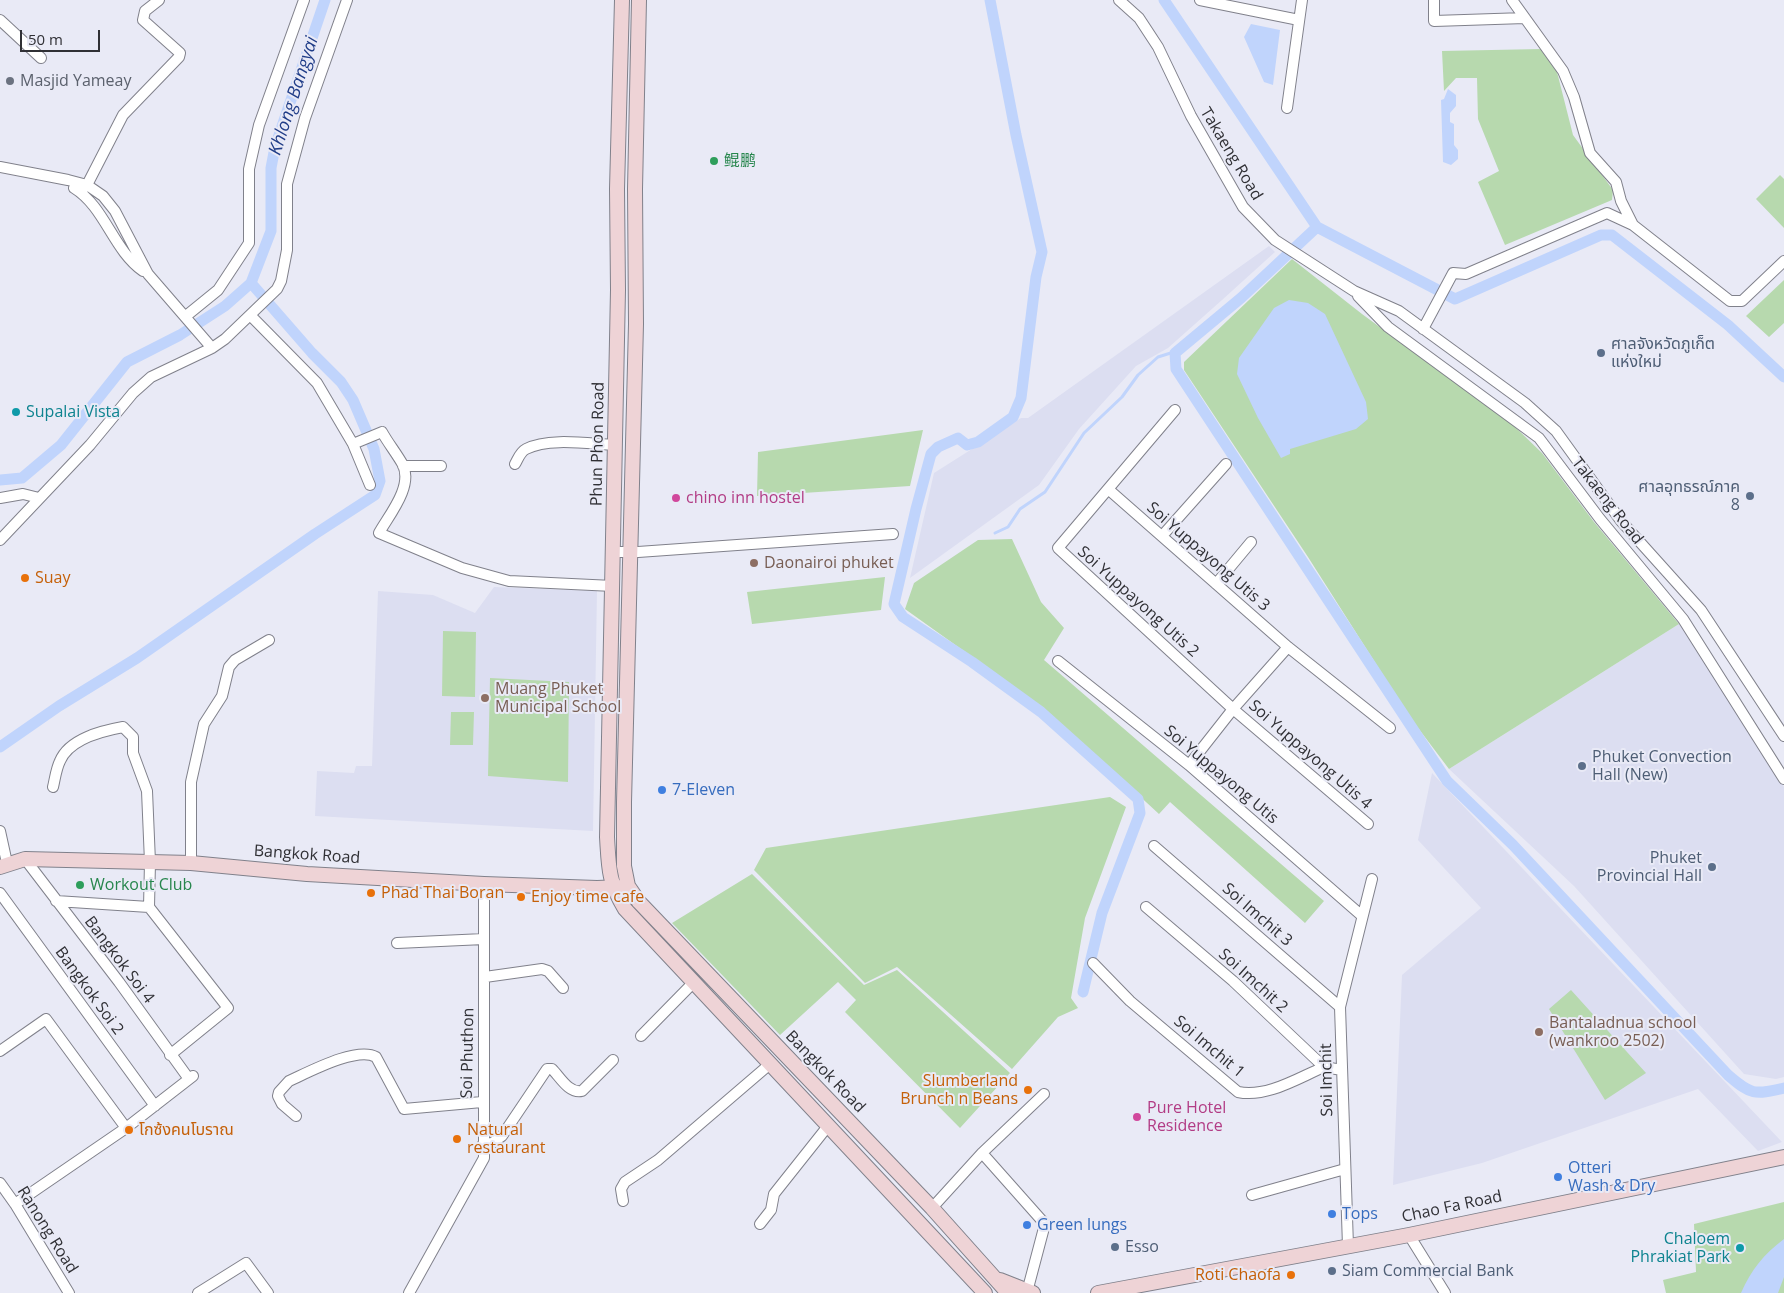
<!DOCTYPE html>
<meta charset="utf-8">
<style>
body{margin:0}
#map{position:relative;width:1784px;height:1293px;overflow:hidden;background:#e9eaf6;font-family:"Open Sans",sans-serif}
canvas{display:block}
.scale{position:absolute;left:20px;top:30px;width:80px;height:22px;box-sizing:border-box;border:2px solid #303035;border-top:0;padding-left:6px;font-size:15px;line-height:18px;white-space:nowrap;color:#303035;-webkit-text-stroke:4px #e9eaf6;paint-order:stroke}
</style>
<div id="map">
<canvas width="1784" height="1293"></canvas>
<div class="scale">50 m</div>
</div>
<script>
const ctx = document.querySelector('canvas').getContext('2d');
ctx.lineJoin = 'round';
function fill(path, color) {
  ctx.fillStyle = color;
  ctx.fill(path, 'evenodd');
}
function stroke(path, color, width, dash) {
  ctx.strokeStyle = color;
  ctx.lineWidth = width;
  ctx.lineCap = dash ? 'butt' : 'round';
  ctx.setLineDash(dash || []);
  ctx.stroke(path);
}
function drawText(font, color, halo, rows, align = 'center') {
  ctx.font = font + ' "Open Sans","Noto Sans SC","Noto Sans Thai",sans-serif';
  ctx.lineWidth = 4;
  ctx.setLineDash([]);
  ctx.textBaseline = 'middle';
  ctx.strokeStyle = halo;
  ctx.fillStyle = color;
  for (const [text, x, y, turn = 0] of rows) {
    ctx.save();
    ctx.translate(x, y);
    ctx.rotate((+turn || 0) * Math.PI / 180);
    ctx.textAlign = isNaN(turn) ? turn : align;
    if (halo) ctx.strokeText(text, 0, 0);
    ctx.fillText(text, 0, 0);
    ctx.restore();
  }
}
fill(new Path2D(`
 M 1269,246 L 1275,252 L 1222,300 L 1168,348 L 1136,366 L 1079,429 L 1039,485 L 910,578 L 934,473 L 1021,418 L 1028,418 Z
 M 494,587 L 597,591 L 593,831 L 315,816 L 317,771 L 354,773 L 356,766 L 372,766 L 378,591 L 433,595 L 475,613 Z
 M 1679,624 L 1703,658 L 1784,787 L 1784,1077 L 1776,1079 L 1744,1074 L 1574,886 L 1449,769 Z
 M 1432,773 L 1782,1142 L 1758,1151 L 1698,1089 L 1482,1163 L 1393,1185 L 1402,975 L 1481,908 L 1418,840 Z`), '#dcdef1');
fill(new Path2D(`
 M 1541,49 L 1556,68 L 1573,135 L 1613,190 L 1612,200 L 1505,245 L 1478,182 L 1499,171 L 1478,119 L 1477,78 L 1456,78 L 1444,91 L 1442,51 Z
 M 1780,175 L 1784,179 L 1784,228 L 1756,199 Z
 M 1292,259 L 1362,314 L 1513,425 L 1542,453 L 1594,522 L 1679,624 L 1449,769 L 1409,716 L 1308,557 L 1184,370 L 1184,362 Z
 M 1784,280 L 1784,323 L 1769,337 L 1746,316 Z
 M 923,430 L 910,486 L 757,496 L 758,452 Z
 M 1012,539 L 1041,602 L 1064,628 L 1044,660 L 1324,901 L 1305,923 L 1170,802 L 1159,814 L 1045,709 L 905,609 L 914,583 L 978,540 Z
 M 885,577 L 881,610 L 752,624 L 747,592 Z
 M 443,631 L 476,632 L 475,697 L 442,696 Z
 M 490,678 L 569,682 L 568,782 L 488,776 Z
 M 451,712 L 474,712 L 473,745 L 450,745 Z
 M 1110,797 L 1126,807 L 1085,918 L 1071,998 L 1078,1008 L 1058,1017 L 1012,1069 L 897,967 L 865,983 L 754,870 L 766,848 Z
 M 752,874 L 864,985 L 897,970 L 1010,1073 L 960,1128 L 845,1012 L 856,1000 L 838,982 L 780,1035 L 672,923 Z
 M 1571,990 L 1646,1073 L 1605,1100 L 1549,1009 Z
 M 1784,1202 L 1784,1293 L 1666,1293 L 1663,1280 L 1696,1272 L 1694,1224 Z`), '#b7d9ae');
fill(new Path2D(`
 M 1251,24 L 1280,30 L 1273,85 L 1264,82 L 1244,37 Z
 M 1448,89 L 1456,95 L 1456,106 L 1450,113 L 1450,122 L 1454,124 L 1454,145 L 1458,150 L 1458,159 L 1451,165 L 1443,162 L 1441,100 L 1444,99 Z
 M 1289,300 L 1308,303 L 1325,314 L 1366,402 L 1368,419 L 1356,429 L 1290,449 L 1290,454 L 1281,458 L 1258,418 L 1237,374 L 1239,358 L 1274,308 Z
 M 1784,1239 L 1784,1277 L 1778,1293 L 1741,1293 C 1751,1270 1764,1254 1784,1239 Z`), '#c0d4fc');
stroke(new Path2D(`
 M 995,533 L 1008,527 L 1020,509 L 1045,492 L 1084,433 L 1122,397 L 1138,375 L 1158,357 L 1177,351`), '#c0d4fc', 3);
stroke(new Path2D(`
 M 990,0 L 1016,135 L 1042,252 L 1036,277 L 1021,398 L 1013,417 L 978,442 L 967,445 L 958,438 L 938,447 L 931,454 L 916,509 L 894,604 L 903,617 L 972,662 L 1041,712 L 1138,799 L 1140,813 L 1102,913 L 1083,992
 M 1164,0 L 1317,227 L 1455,299 L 1601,235 L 1612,235 L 1728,325 L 1784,377
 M 1317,227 L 1241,298 L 1175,353 L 1176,369 L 1447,781 L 1513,845 L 1728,1075 C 1751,1095 1754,1095 1784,1088
 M 0,480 L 22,478 L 61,445 L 127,362 L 180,335 L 225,306 L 251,283 L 271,231 L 271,168 L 275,147 L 325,0
 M 0,747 L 59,706 L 137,658 L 315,534 L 375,495 L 380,481 L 374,449 L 353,400 L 341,382 L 312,353 L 251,283`), '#c0d4fc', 11);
const street = new Path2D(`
 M 1119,0 L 1139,18 L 1158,47 L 1191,116 L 1243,207 L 1275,240 L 1354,291 L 1399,311 L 1525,403 L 1556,431 L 1621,521 L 1701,610 L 1784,736
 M 1200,0 L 1299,20
 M 1434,0 L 1434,21 L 1525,18
 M 1512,0 L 1563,71 L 1574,97 L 1590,153 L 1616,182 L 1621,201 L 1633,225
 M 0,20 L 41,58
 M 1287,108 L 1302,0
 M 0,167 L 68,180 L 87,185 L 103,196 L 115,211 L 148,274 L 212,348
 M 74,188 C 105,207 113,250 143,271
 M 80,192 L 87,185 L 123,115 L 179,57 L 180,53 L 143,20 L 145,11 L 159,0
 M 1358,296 L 1388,327 L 1539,438 L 1600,519 L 1683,619 L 1784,779
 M 250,315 L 317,383 L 353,444 L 370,485
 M 186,316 L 218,290 L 249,243 L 249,169 L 259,125 L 304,0
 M 1423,329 L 1453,273 L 1466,274 L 1607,213 L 1633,225 L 1730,301 L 1742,301 L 1784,261
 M 1175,410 L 1058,548 L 1233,709 L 1368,824
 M 353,444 L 382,432 C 388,443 397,454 403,465 C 413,487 389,515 379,533 L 462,568 L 509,581 L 613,586
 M 515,464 C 518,459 520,452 526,449 C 549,437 590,444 615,445
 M 403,466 L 441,466
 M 1108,489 L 1288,647 L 1390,728
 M 0,498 L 23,494 L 39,498
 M 1162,536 L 1226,464
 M 0,540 L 90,445 L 133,393 L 151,377 L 212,348 L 225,339 L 277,289 L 281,281 L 287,250 L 287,184 L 305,118 L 347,0
 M 613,552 L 638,552 L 893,534
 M 1216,584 L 1251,542
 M 1058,661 L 1189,765 L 1361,915
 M 1189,765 L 1233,709 L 1288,647
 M 53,787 C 55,779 56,769 60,761 C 69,739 101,731 123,727 L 133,737 L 133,753 L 147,791 L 150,862 L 149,907 L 228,1008 L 170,1055
 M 0,831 L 7,863
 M 1154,846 L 1340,1007
 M 25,859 L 119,982 L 189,1079
 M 191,863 L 191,782 L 204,724 L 222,696 L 229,667 L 235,660 L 269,640
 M 0,893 L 155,1106
 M 56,901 L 149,907
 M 1146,907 L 1233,981 L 1324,1067 L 1342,1070
 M 397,943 L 484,939
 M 1093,963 L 1130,1001 L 1238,1092 C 1267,1098 1298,1078 1324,1067
 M 485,977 L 542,969 L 548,971 L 563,988
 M 641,1036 L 693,983
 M 0,1051 L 46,1019 L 126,1128 L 15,1204
 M 296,1116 L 282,1104 L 278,1096 L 279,1092 L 289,1081 C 309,1072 357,1046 376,1057 L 404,1109 L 482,1102
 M 126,1128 L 193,1076
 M 483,1144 L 492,1143 L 502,1136 L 547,1069 L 552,1069 C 560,1077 569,1094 582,1091 L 613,1060
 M 982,1153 L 1045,1224 L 1027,1292
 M 0,1183 L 15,1204 L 69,1293
 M 1252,1195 L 1345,1169
 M 623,1201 L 621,1189 L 625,1182 L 658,1160 L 770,1064
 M 932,1208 L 982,1153 L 1044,1094
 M 760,1224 L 771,1210 L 774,1194 L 828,1126
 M 1409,1235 L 1445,1293
 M 1348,1246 L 1340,1007 L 1372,879
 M 198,1293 L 246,1263 L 268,1293
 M 409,1293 L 484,1158 L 484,884`);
const secondary = new Path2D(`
 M 622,0 L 617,189 L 618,290 L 607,837 C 609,868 608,881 625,909 L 985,1293
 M 639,0 L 635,189 L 636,324 L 624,802 L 624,866 L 628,886 L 639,902 L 932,1208 L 1008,1293
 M 0,867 L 25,859 L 191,863 L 307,874 L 484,884 L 597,888 L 622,887
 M 1000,1280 L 1033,1293
 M 1098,1293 L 1409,1235 L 1784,1157`);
stroke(street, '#80818b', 12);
stroke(secondary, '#80818b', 16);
stroke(street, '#fff', 10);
stroke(secondary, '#eed3d6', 14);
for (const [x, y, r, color] of [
 [10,81,5,"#6b7280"],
 [714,161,5,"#2e9e5b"],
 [1601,353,5,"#5c6f8a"],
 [16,412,5,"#0f9aa8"],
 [1750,496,5,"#5c6f8a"],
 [676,498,5,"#d1479c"],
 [754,563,5,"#8d6e63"],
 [25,578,5,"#e8710a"],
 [485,698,5,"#8d6e63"],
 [1582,766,5,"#5c6f8a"],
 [662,790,5,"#3f7fe0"],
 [1712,867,5,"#5c6f8a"],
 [80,885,5,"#2e9e5b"],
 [371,893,5,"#e8710a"],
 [521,897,5,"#e8710a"],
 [1539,1032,5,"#8d6e63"],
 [1028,1090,5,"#e8710a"],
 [1137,1117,5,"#d1479c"],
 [129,1130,5,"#e8710a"],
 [457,1139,5,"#e8710a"],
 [1558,1177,5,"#3f7fe0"],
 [1332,1214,5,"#3f7fe0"],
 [1027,1225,5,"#3f7fe0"],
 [1115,1247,5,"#5c6f8a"],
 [1740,1248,5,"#0f9aa8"],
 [1332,1271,5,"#5c6f8a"],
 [1291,1275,5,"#e8710a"]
]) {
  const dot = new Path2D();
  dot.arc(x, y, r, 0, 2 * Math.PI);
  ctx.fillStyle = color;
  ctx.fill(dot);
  stroke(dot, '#e9eaf6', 2);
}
drawText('16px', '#5b616d', '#e9eaf6', [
 ["Masjid Yameay",20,81]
], 'left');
drawText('16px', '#303035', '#e9eaf6', [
 ["Takaeng Road",1231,154,59],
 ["Phun Phon Road",598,444,-89],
 ["Takaeng Road",1607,501,52],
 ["Soi Yuppayong Utis 3",1208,557,41],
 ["Soi Yuppayong Utis 2",1138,602,42],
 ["Soi Yuppayong Utis 4",1310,755,41],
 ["Soi Yuppayong Utis",1221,775,40],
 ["Bangkok Road",307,855,4],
 ["Soi Imchit 3",1257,915,41],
 ["Bangkok Soi 4",119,960,53],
 ["Soi Imchit 2",1253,981,42],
 ["Bangkok Soi 2",89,991,54],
 ["Soi Imchit 1",1209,1047,40],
 ["Soi Phuthon",468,1053,-89],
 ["Bangkok Road",825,1072,46],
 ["Soi Imchit",1327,1080,-91],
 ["Chao Fa Road",1452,1207,-12],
 ["Ranong Road",47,1230,58]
]);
drawText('16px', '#27864d', '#e9eaf6', [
 ["鲲鹏",724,161],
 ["Workout Club",90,885]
], 'left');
drawText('16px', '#4e5e75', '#e9eaf6', [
 ["ศาลจังหวัดภูเก็ต",1611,344],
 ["แห่งใหม่",1611,362],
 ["ศาลอุทธรณ์ภาค",1740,487,"right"],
 ["8",1740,505,"right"],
 ["Phuket Convection",1592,757],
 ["Hall (New)",1592,775],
 ["Phuket",1702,858,"right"],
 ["Provincial Hall",1702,876,"right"],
 ["Esso",1125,1247],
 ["Siam Commercial Bank",1342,1271]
], 'left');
drawText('16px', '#0d838f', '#e9eaf6', [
 ["Supalai Vista",26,412],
 ["Chaloem",1730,1239,"right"],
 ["Phrakiat Park",1730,1257,"right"]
], 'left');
drawText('16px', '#b23c85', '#e9eaf6', [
 ["chino inn hostel",686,498],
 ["Pure Hotel",1147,1108],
 ["Residence",1147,1126]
], 'left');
drawText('16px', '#785e54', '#e9eaf6', [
 ["Daonairoi phuket",764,563],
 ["Muang Phuket",495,689],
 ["Municipal School",495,707],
 ["Bantaladnua school",1549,1023],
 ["(wankroo 2502)",1549,1041]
], 'left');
drawText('16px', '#c56008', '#e9eaf6', [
 ["Suay",35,578],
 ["Phad Thai Boran",381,893],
 ["Enjoy time cafe",531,897],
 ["Slumberland",1018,1081,"right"],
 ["Brunch n Beans",1018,1099,"right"],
 ["โกซ้งคนโบราณ",139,1130],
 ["Natural",467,1130],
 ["restaurant",467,1148],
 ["Roti Chaofa",1281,1275,"right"]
], 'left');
drawText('16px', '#366cbe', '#e9eaf6', [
 ["7-Eleven",672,790],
 ["Otteri",1568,1168],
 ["Wash & Dry",1568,1186],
 ["Tops",1342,1214],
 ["Green lungs",1037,1225]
], 'left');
drawText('italic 18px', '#203d88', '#e9eaf6', [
 ["Khlong Bangyai",294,96,-72]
]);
</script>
